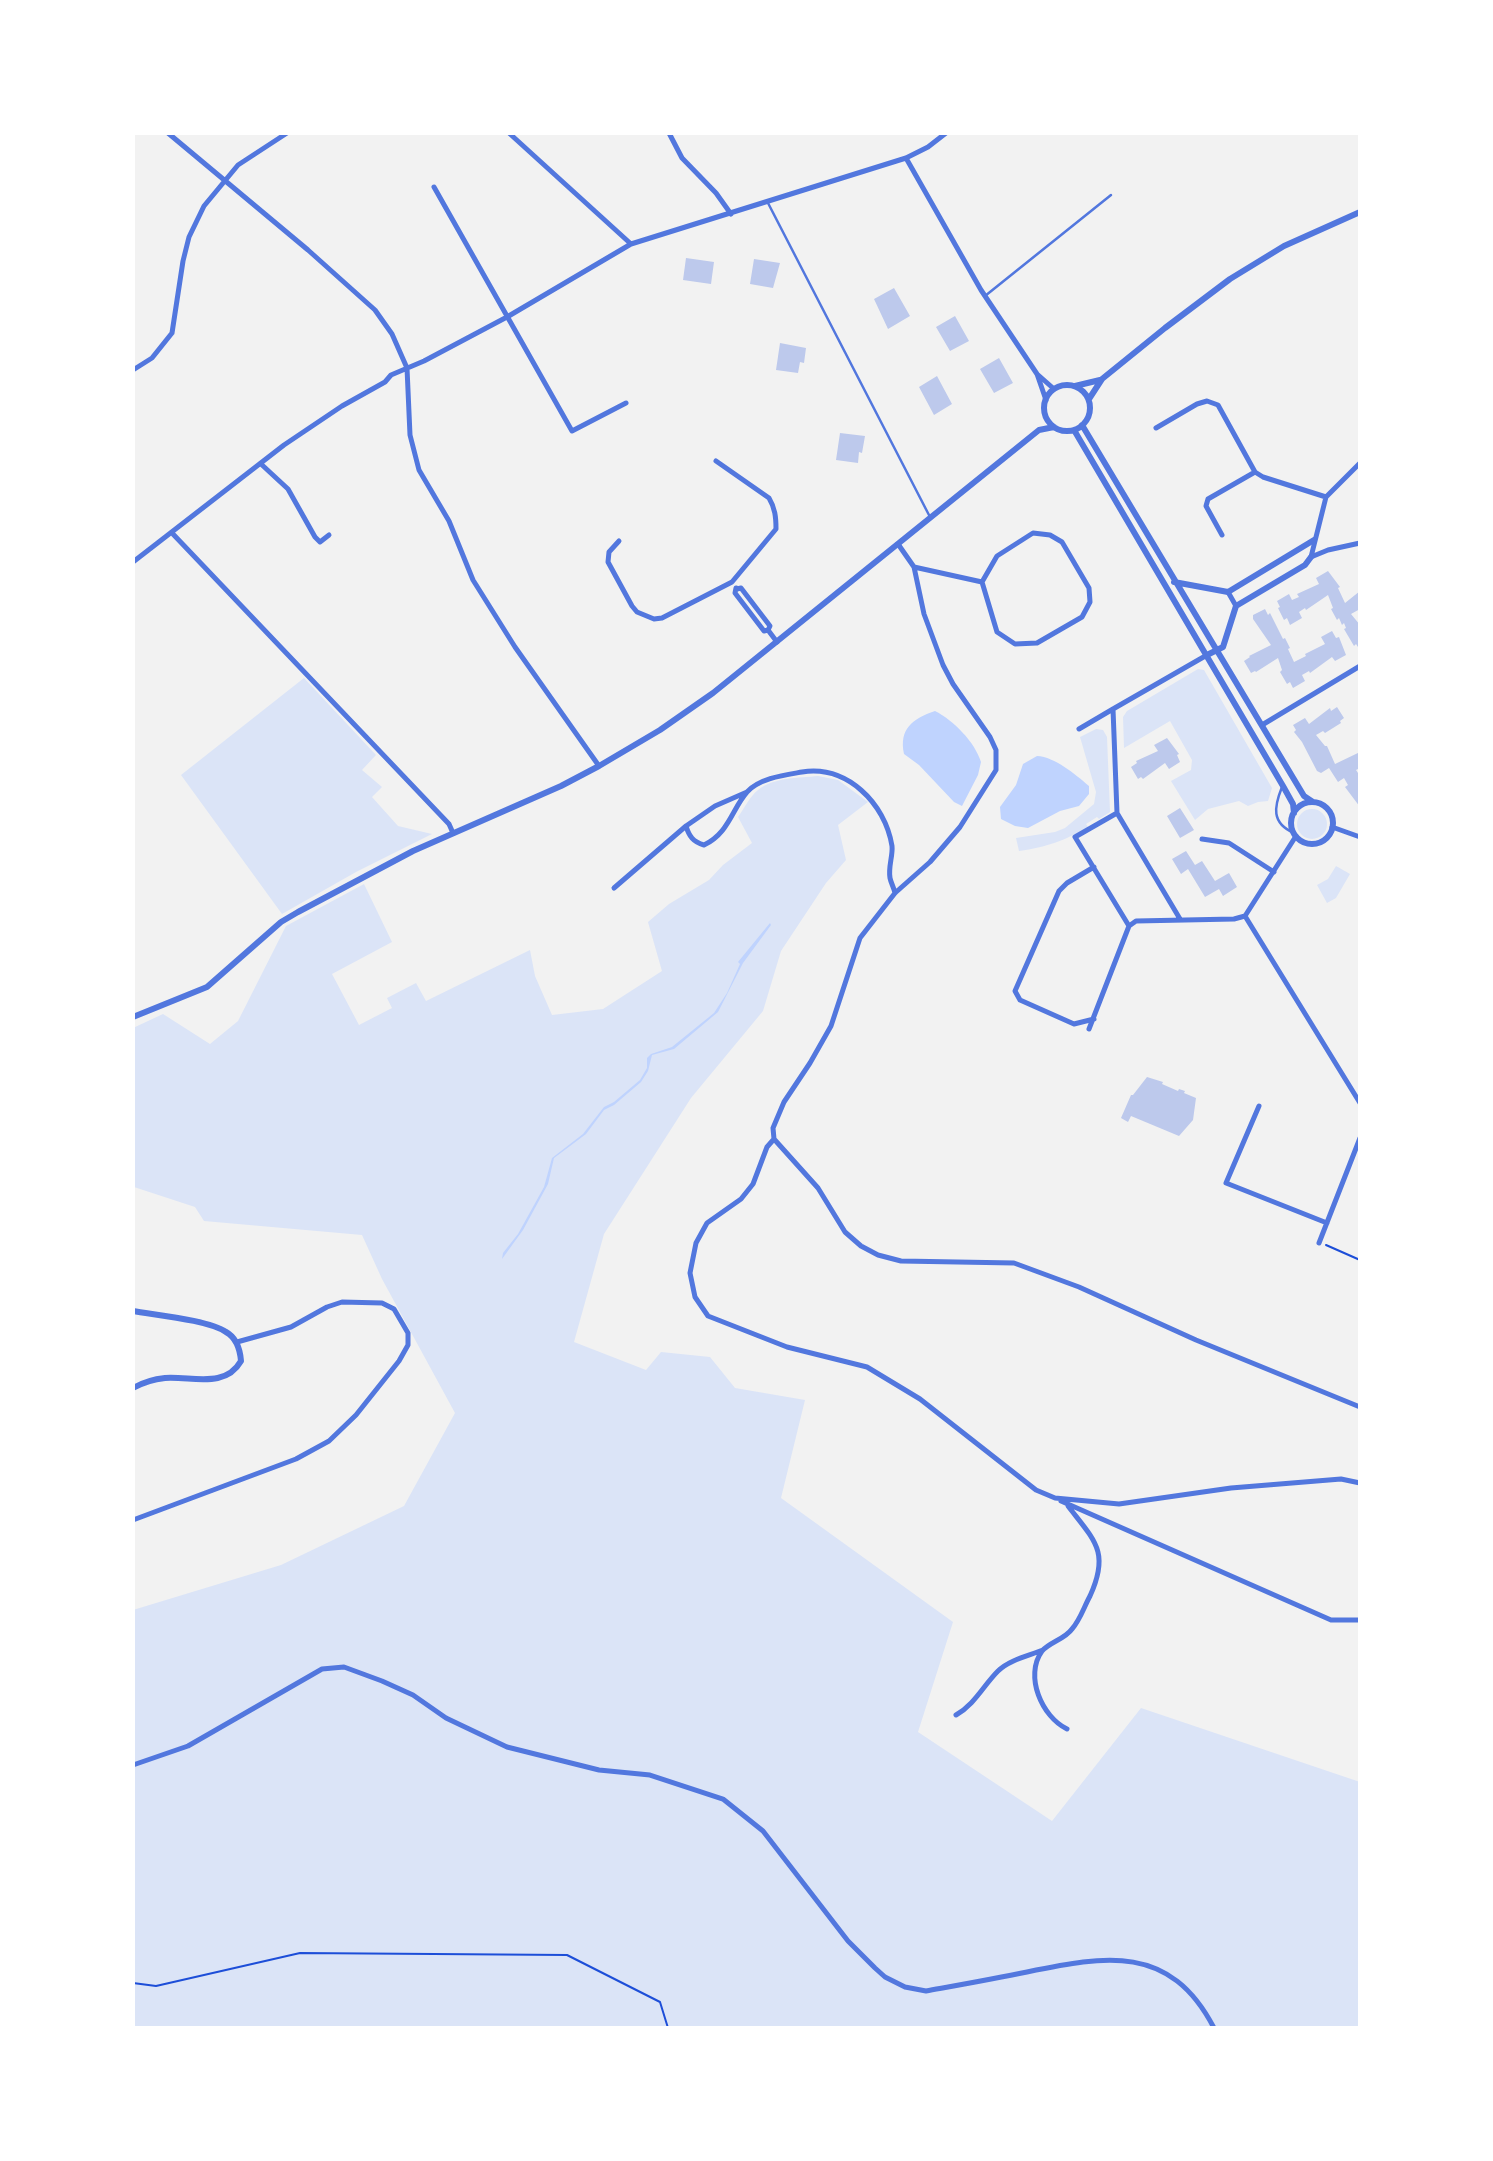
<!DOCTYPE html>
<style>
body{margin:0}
#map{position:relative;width:1493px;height:2161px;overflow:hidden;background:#f2f2f2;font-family:"Exo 2",sans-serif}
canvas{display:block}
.frame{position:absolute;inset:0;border:135px solid #fff;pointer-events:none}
</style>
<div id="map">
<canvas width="1493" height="2161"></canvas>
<div class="frame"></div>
</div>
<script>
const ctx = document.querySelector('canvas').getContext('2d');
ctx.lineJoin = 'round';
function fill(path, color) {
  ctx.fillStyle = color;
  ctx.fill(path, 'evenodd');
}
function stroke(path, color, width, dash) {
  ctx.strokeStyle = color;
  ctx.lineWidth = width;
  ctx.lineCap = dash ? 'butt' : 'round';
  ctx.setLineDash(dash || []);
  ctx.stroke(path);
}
fill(new Path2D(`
 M 1198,669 L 1204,670 L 1272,788 L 1268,801 L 1258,802 L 1248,806 L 1239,801 L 1208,809 L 1195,820 L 1171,781 L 1191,770 L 1192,760 L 1170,721 L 1124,748 L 1123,717 L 1127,711 Z
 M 304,678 L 376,755 L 362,770 L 382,787 L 372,797 L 398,826 L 432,834 L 356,872 L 282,914 L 181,775 Z
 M 1096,729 L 1103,730 L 1107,737 L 1110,812 L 1099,819 L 1097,817 L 1086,824 L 1088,827 C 1064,841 1047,847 1019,851 L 1016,838 L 1055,832 L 1065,828 L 1094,804 L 1096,792 L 1080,737 Z
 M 818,776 L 838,780 L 868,802 L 838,825 L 846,860 L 826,883 L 781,951 L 763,1011 L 691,1098 L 604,1234 L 574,1342 L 646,1370 L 661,1352 L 710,1357 L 735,1388 L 805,1400 L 781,1498 L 953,1622 L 918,1732 L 1052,1821 L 1141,1708 L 1360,1782 L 1360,2028 L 133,2028 L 133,1610 L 281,1565 L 404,1506 L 455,1413 L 382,1279 L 362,1235 L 204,1221 L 195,1207 L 134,1187 L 133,1189 L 133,1028 L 163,1014 L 210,1044 L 238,1021 L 286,926 L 364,884 L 392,942 L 332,974 L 359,1025 L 392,1008 L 387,998 L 416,983 L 426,1001 L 530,950 L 535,976 L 552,1015 L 603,1009 L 662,971 L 648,922 L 669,904 L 709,880 L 723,865 L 752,843 L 738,817 C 744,809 750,796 758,790 C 774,777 799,778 818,776 Z
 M1297 824a15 15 0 1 1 30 0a15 15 0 1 1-30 0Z
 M 1336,866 L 1350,874 L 1336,898 L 1327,903 L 1317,885 L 1328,879 Z`), '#dbe4f7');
fill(new Path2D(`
 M 935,711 C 953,720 975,742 981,762 L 978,775 L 962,806 L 954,802 L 919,765 L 904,754 C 899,729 912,719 935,711 Z
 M 1037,756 C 1055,757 1075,774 1089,786 L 1089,794 L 1079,806 L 1060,811 L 1028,828 L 1015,826 L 1001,819 L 1000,807 L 1016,785 L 1023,764 Z
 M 770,923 L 771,925 L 743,963 L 718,1012 L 674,1049 L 652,1055 L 648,1071 L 641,1082 L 614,1105 L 604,1110 L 586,1134 L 554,1158 L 548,1184 L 523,1230 L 502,1259 L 503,1253 L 518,1234 L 544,1187 L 552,1158 L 583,1134 L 604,1107 L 614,1102 L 640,1080 L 647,1068 L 647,1058 L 651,1054 L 672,1047 L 714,1013 L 727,993 L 740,964 L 738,962 Z`), '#bfd3fe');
fill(new Path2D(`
 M 686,258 L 714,262 L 711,284 L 683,280 Z
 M 754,259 L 780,263 L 773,288 L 750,284 Z
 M 894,288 L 910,316 L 888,329 L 874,299 Z
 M 955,316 L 969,341 L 950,351 L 936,327 Z
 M 780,343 L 806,348 L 804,363 L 800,362 L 798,373 L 776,370 Z
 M 999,358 L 1013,383 L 994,393 L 980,369 Z
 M 937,376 L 952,404 L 934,415 L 919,387 Z
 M 840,433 L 865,436 L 862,453 L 859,452 L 858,463 L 836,460 Z
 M 1328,571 L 1340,587 L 1338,588 L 1345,603 L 1360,591 L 1360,609 L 1351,614 L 1360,625 L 1360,650 L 1356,644 L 1354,646 L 1344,629 L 1346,628 L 1344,623 L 1342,625 L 1339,618 L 1337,620 L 1331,609 L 1333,608 L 1328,595 L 1306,610 L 1305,608 L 1299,612 L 1302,618 L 1290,625 L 1287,618 L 1284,620 L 1278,608 L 1280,607 L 1277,601 L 1289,594 L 1292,600 L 1299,597 L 1297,594 L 1319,584 L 1316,578 Z
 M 1265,609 L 1268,615 L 1270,613 L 1283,639 L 1285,638 L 1290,648 L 1288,649 L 1294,662 L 1306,656 L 1305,654 L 1325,644 L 1321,637 L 1332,631 L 1336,638 L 1339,637 L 1346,655 L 1335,661 L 1332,657 L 1310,673 L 1309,671 L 1302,675 L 1305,681 L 1293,688 L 1290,682 L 1287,684 L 1280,672 L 1282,670 L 1278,658 L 1256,672 L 1255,671 L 1251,673 L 1244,661 L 1250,657 L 1249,656 L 1271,645 L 1253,619 L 1253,615 Z
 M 1337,707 L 1344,718 L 1340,721 L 1341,723 L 1325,733 L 1323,731 L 1316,735 L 1325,746 L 1327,746 L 1335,764 L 1360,752 L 1360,768 L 1356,770 L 1360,776 L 1360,807 L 1345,787 L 1348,785 L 1344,778 L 1338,782 L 1329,768 L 1321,773 L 1317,771 L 1302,742 L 1294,732 L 1296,730 L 1293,725 L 1305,718 L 1309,724 L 1330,708 L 1331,711 Z
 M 1167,738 L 1179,754 L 1177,755 L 1180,762 L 1169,769 L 1165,763 L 1143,779 L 1141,777 L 1138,779 L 1131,767 L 1137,763 L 1136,761 L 1158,751 L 1154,745 Z
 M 1180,808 L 1194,830 L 1180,838 L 1167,816 Z
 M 1186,851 L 1195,865 L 1202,861 L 1215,881 L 1229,873 L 1237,887 L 1223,896 L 1219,889 L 1205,897 L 1188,869 L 1181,874 L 1172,859 Z
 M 1147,1077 L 1163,1082 L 1162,1084 L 1178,1091 L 1179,1089 L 1185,1091 L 1184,1093 L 1196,1098 L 1193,1120 L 1179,1136 L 1131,1116 L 1128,1122 L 1121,1118 L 1131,1095 L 1133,1095 Z`), '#bdc9ec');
stroke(new Path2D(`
 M 1326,1245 L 1360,1260
 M 133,1983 L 156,1986 L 300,1953 L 567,1955 L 660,2002 L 668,2028`), '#1d4ed8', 2);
stroke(new Path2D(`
 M 768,203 L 930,517
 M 985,296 L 1111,195
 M 1282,787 C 1274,807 1271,823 1294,833`), '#5277de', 2.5);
stroke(new Path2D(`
 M 168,133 L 308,250 L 375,310 L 392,334 L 407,368 L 410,435 L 419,470 L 449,521 L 473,580 L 515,647 L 599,766
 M 509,133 L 631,244
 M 669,133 L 682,158 L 716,193 L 731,214
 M 906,158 L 981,290 L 1037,374 L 1046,400
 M 434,187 L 572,431 L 626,403
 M 133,370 L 152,358 L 172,333 L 183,261 L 189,237 L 204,206 L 238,165 L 287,133
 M 1037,374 L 1054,389
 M 1156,428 L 1197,404 L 1207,401 L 1218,405 L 1255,472 L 1263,477 L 1326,497
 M 261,464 L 288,489 L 315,537 L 320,542 L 329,535
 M 172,533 L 449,824 L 453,833
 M 1222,535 L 1206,506 L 1208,499 L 1255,472
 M 619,541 L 609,552 L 608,562 L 632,606 L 637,612 L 654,619 L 662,618 L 732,582 L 776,529 C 776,517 775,508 769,498 L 716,461
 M 898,544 L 914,567 L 982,582 L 997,632 L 1015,644 L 1037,643 L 1082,617 L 1090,602 L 1089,588 L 1062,542 L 1050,535 L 1033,533 L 997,556 L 982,582
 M 1311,557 L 1326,497 L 1360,463
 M 1311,557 L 1328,550 L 1360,543
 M 133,562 L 284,445 L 342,406 L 385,382 L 391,375 L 424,361 L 507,317 L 631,244 L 906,158 L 928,147 L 946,133
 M 914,567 L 924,614 L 943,665 L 953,684 L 990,737 L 996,750 L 996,770 L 960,827 L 930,862 L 895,893 L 860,938 L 831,1026 L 810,1063 L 784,1102 L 773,1128 L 774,1139 L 767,1147 L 753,1184 L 741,1199 L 707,1223 L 696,1243 L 690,1273 L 695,1297 L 708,1316 L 787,1347 L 867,1367 L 920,1399 L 1036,1490 L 1055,1498 L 1119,1504 L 1231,1488 L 1341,1479 L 1360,1483
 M 736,588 L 735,593 L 764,631 L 768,630
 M 737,589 L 741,588 L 770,626 L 768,630 L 777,642
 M 1228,592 L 1236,606
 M 1262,725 L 1360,666
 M 1079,729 L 1113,709
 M 1117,813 L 1075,837 L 1129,926
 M 686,826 L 715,806 L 747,792
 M 1332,827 L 1360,837
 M 1296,836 L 1245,916 L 1360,1103
 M 1202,839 L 1229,843 L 1274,872
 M 614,888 L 686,826 C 689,836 693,842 704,845 C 729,833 732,809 747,792 C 760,778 785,775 802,772 C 847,765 885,803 892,846 C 893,856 888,867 890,878 C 891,883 894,888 895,893
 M 1180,919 L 1117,813 L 1113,709 L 1207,655
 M 1094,1019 L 1074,1024 L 1020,1000 L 1015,991 L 1059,891 L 1067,883 L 1094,867
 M 1089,1029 L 1129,926 L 1136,921 L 1234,919 L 1245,916
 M 1259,1106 L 1226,1183 L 1327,1223
 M 774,1139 L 818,1188 L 845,1232 L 861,1246 L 878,1255 L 901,1261 L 1014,1263 L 1079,1287 L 1196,1340 L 1360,1407
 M 1319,1243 L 1360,1138
 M 1061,1501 L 1331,1620 L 1360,1620
 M 133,1520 L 296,1459 L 329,1441 L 356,1415 L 399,1361 L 408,1345 L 408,1333 L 394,1309 L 382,1303 L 342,1302 L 327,1307 L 291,1327 L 237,1342
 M 956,1715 C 975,1704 983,1686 998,1671 C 1009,1660 1028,1656 1043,1650
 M 1067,1729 C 1042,1717 1024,1676 1042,1651 C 1050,1642 1065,1639 1072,1629 C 1080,1620 1084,1607 1090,1596 C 1110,1552 1095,1541 1068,1506
 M 133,1765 L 188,1746 L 322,1669 L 344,1667 L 382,1681 L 413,1695 L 446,1718 L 507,1747 L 599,1770 L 650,1775 L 723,1799 L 763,1831 L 848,1941 L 875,1968 L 885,1977 L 905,1987 L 926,1991 C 959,1985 993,1979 1027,1972 C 1105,1956 1170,1943 1214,2028`), '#5277de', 5);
stroke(new Path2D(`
 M1044 408a23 23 0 1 1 46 0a23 23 0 1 1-46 0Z
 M 1075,386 L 1100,380
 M 1089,399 L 1102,379 L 1165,328 L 1230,279 L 1284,246 L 1360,212
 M 1082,425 L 1304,796 L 1313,802
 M 1074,430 L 1283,786 L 1293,804 L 1294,813
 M 1174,582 L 1228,592 L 1314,540
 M 1207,655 L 1223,647 L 1236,606 L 1305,565 L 1311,557
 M1291 823a21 21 0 1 1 42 0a21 21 0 1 1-42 0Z
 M 133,1017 L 207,987 L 281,922 L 298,912 L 413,851 L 561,786 L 599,766 L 660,730 L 713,693 L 1039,430 L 1054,427
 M 133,1311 C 155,1315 209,1320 226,1332 C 237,1338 240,1349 241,1361 C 225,1389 192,1376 165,1378 C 155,1379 142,1383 133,1388`), '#5277de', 6);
</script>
